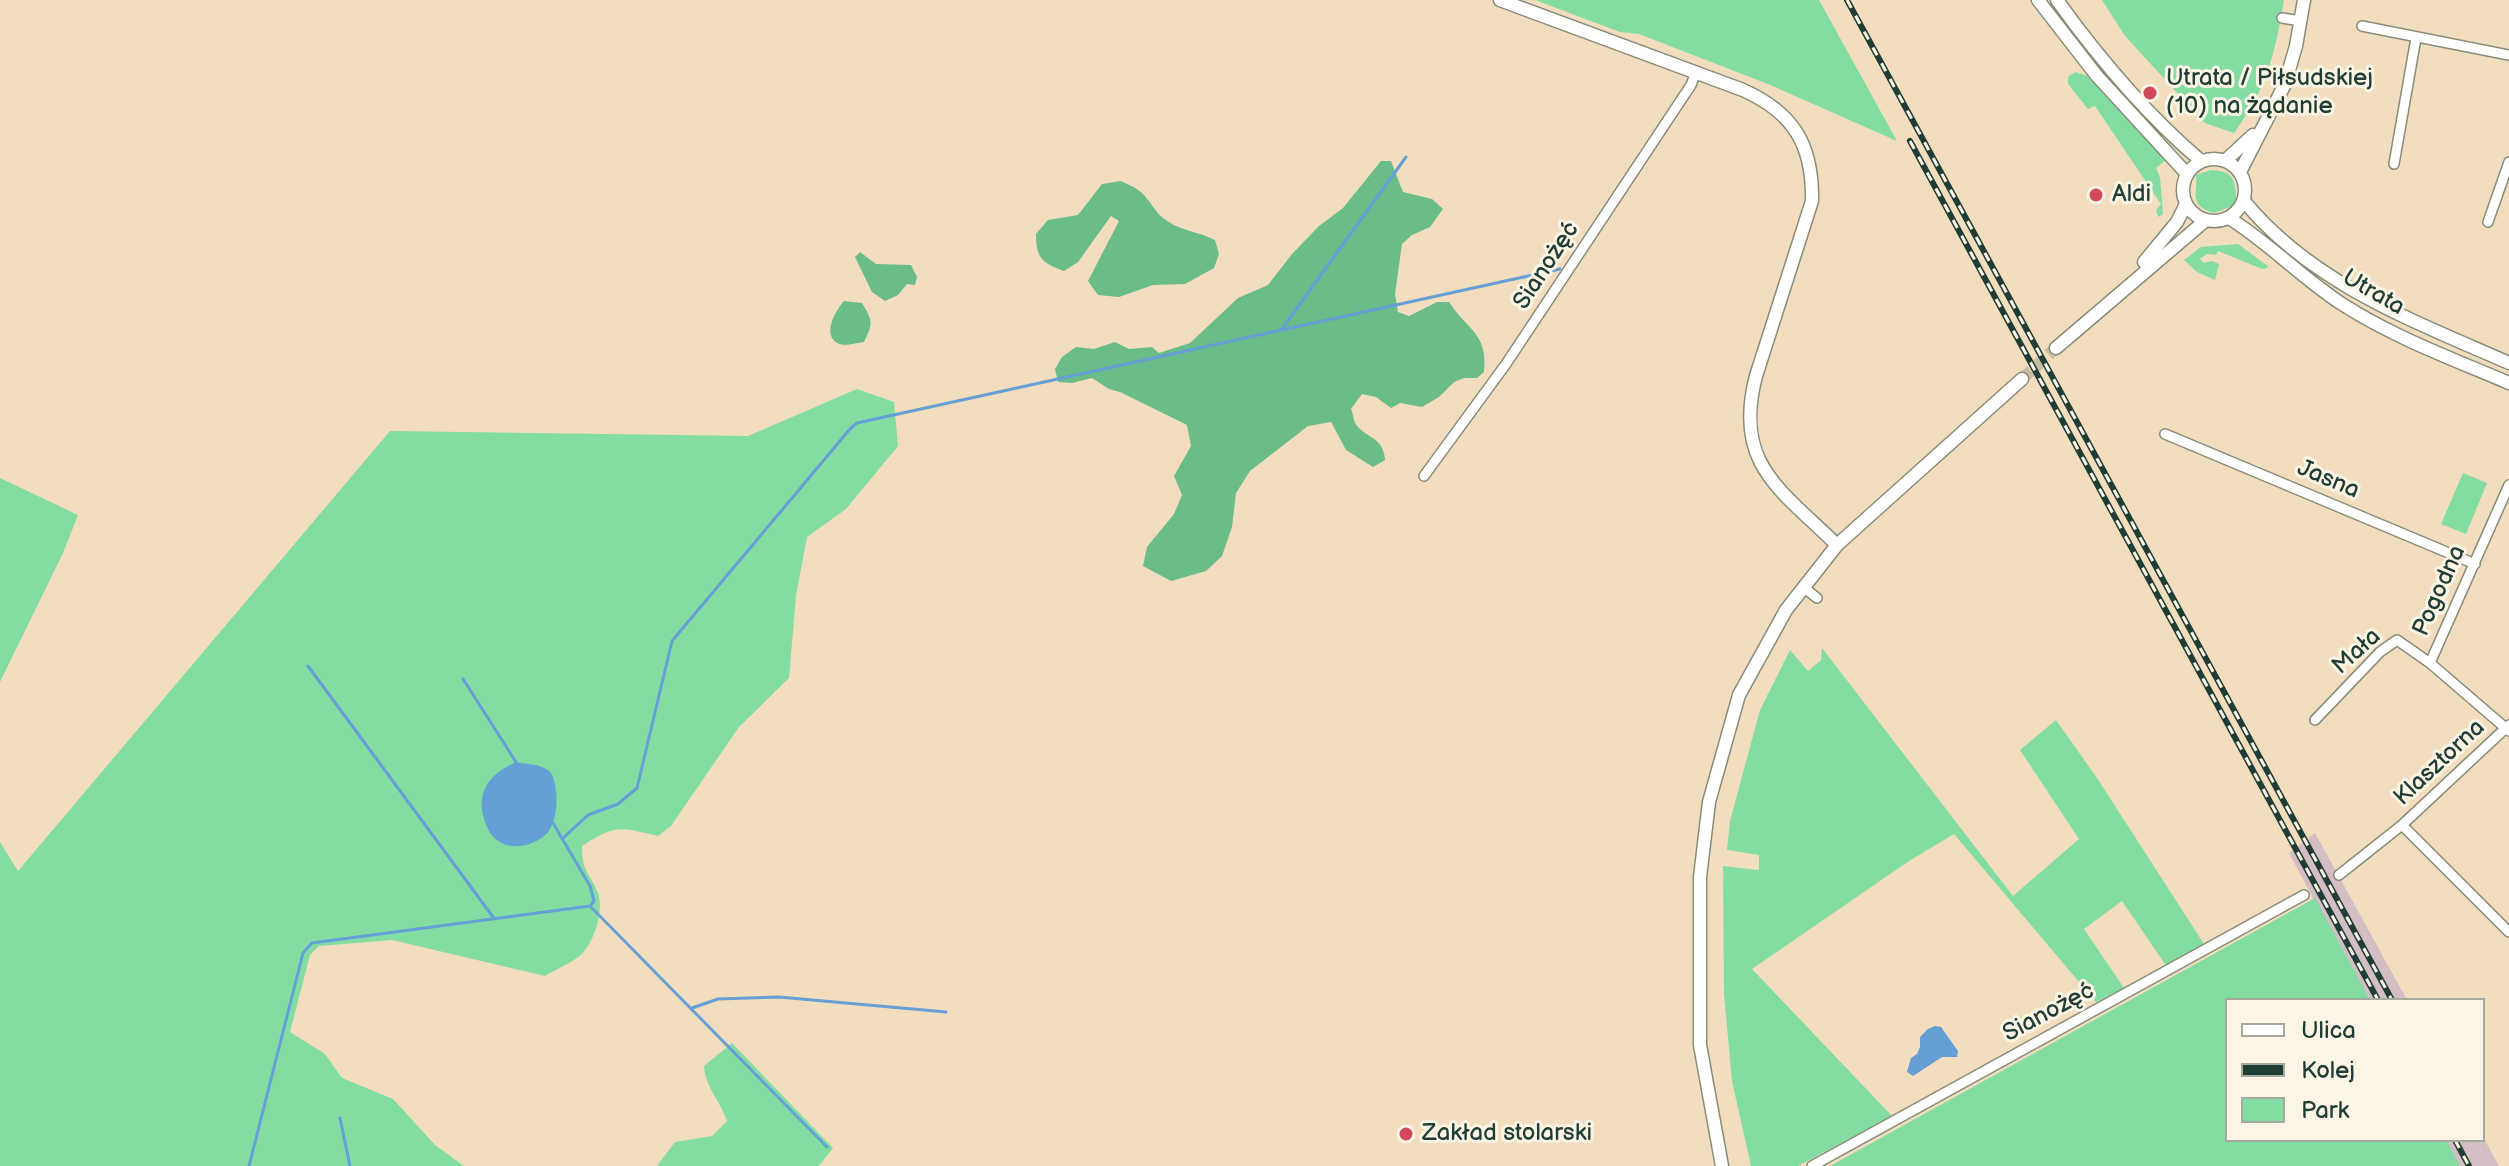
<!DOCTYPE html>
<meta charset="utf-8">
<style>
body{margin:0}
#map{position:relative;width:2509px;height:1166px;overflow:hidden;background:#f2ddbe;font-family:"Balsamiq Sans",sans-serif}
canvas{display:block}
.legend{position:absolute;left:2225px;top:998px;width:260px;height:144px;box-sizing:border-box;background:#fcf5e5;border:2px solid #a4ab9e;margin:0;padding:10px 14px;list-style:none;font-size:24px;color:#1f3d34}
.legend li{display:flex;align-items:center;gap:16px;height:40px}
.legend b{width:40px;border:2px solid #a4ab9e}
</style>
<div id="map">
<canvas width="2509" height="1166"></canvas>
<ul class="legend">
<li><b style="height:10px;background:#fff"></b>Ulica</li>
<li><b style="height:10px;background:#1f3d34"></b>Kolej</li>
<li><b style="height:22px;background:#83dda2"></b>Park</li>
</ul>
</div>
<script>
const ctx = document.querySelector('canvas').getContext('2d');
ctx.lineJoin = 'round';
function fill(path, color) {
  ctx.fillStyle = color;
  ctx.fill(path, 'evenodd');
}
function stroke(path, color, width, dash) {
  ctx.strokeStyle = color;
  ctx.lineWidth = width;
  ctx.lineCap = dash ? 'butt' : 'round';
  ctx.setLineDash(dash || []);
  ctx.stroke(path);
}
function drawText(font, color, halo, rows, align = 'center') {
  ctx.font = font + ' "Balsamiq Sans",sans-serif';
  ctx.lineWidth = 6;
  ctx.setLineDash([]);
  ctx.textBaseline = 'middle';
  ctx.strokeStyle = halo;
  ctx.fillStyle = color;
  for (const [text, x, y, turn = 0] of rows) {
    ctx.save();
    ctx.translate(x, y);
    ctx.rotate((+turn || 0) * Math.PI / 180);
    ctx.textAlign = isNaN(turn) ? turn : align;
    if (halo) ctx.strokeText(text, 0, 0);
    ctx.fillText(text, 0, 0);
    ctx.restore();
  }
}
fill(new Path2D(`
 M 2315,833 L 2407,1000 L 2367,1000 L 2289,853 Z
 M 2483,1137 L 2499,1166 L 2455,1166 L 2442,1140 L 2483,1140 Z`), '#d2bec3');
fill(new Path2D(`
 M 1535,0 L 1819,0 L 1897,141 L 1768,84 L 1639,34 L 1620,32 Z
 M 2102,0 L 2284,0 C 2275,54 2267,88 2234,133 L 2205,123 L 2125,36 Z
 M 2075,72 L 2088,76 L 2167,159 L 2156,168 L 2160,177 L 2163,214 L 2158,217 L 2156,210 L 2161,204 L 2095,106 L 2088,109 L 2068,84 L 2068,77 Z
 M 2211,170 C 2238,171 2234,184 2237,204 L 2214,213 C 2188,205 2198,194 2196,175 Z
 M 2238,244 L 2269,267 L 2262,269 L 2218,251 L 2216,255 L 2207,254 L 2200,259 L 2204,263 L 2212,261 L 2219,264 L 2215,280 L 2197,272 L 2184,260 L 2201,247 Z
 M 857,389 L 894,402 L 898,446 L 846,509 L 807,537 L 796,596 L 789,678 L 739,727 L 671,826 L 658,836 C 620,827 616,824 582,846 C 582,873 589,871 598,893 C 604,910 595,939 583,953 C 574,962 556,969 545,976 L 392,940 L 319,946 L 310,955 L 290,1032 L 325,1054 L 342,1078 L 393,1099 L 435,1145 L 464,1166 L 0,1166 L 0,842 L 18,871 L 390,431 L 748,436 Z
 M 2463,473 L 2487,483 L 2466,534 L 2441,524 Z
 M 0,478 L 78,515 L 63,553 L 0,682 Z
 M 1822,648 L 2013,896 L 2079,839 L 2020,750 L 2056,720 L 2097,778 L 2204,944 L 2167,967 L 2122,901 L 2084,929 L 2124,988 L 2096,1002 L 1954,834 L 1909,861 L 1752,969 L 1892,1116 L 1798,1166 L 1751,1166 L 1732,1081 L 1724,994 L 1723,866 L 1759,870 L 1759,855 L 1727,850 L 1730,821 L 1760,710 L 1790,650 L 1808,671 L 1821,660 Z
 M 2315,898 L 2370,1000 L 2227,1000 L 2227,1140 L 2446,1140 L 2460,1166 L 1830,1166 Z
 M 732,1043 L 833,1148 L 819,1166 L 657,1166 L 675,1142 L 712,1136 L 727,1121 C 720,1100 705,1087 704,1066 Z`), '#83dda2');
fill(new Path2D(`
 M 1381,161 L 1391,161 L 1403,192 L 1432,199 L 1443,209 L 1430,227 L 1412,235 L 1402,244 L 1395,294 L 1398,312 L 1409,316 L 1437,302 L 1449,302 C 1468,331 1488,333 1484,372 L 1477,378 L 1464,378 L 1454,382 L 1439,397 L 1422,407 L 1400,403 L 1391,408 L 1376,397 L 1362,394 L 1351,409 C 1353,413 1353,418 1355,423 C 1364,438 1384,436 1385,460 L 1373,467 L 1346,450 L 1331,422 L 1308,426 L 1250,471 L 1236,493 L 1232,527 L 1222,556 L 1206,571 L 1171,581 L 1143,566 L 1147,547 L 1174,514 L 1182,495 L 1174,476 L 1191,446 L 1187,425 L 1120,392 L 1109,389 L 1092,378 L 1072,383 L 1058,382 L 1055,369 L 1062,357 L 1076,347 L 1094,349 L 1115,342 L 1129,349 L 1152,347 L 1159,353 L 1190,343 L 1238,298 L 1268,285 L 1292,254 L 1319,226 L 1343,208 Z
 M 1121,181 C 1126,184 1133,186 1138,190 C 1148,196 1153,210 1163,218 C 1179,231 1197,231 1215,240 L 1219,254 L 1214,268 L 1185,284 L 1153,285 L 1119,297 L 1098,295 L 1088,281 L 1119,221 L 1111,216 L 1078,262 L 1064,271 C 1042,263 1036,258 1036,234 L 1048,220 L 1078,215 L 1102,184 Z
 M 860,252 L 876,264 L 911,265 L 917,277 L 915,285 L 907,284 L 898,295 L 885,301 L 872,292 L 855,257 Z
 M 844,301 L 862,303 C 873,321 873,324 864,342 C 856,343 844,347 837,343 C 822,333 836,310 844,301 Z`), '#6abc88');
fill(new Path2D(`
 M 516,762 C 525,764 538,764 546,769 C 553,772 553,778 555,784 C 558,798 557,821 548,832 C 533,849 501,853 489,831 C 473,799 484,776 516,762 Z
 M 1935,1026 L 1941,1027 L 1958,1051 L 1957,1057 L 1942,1057 L 1913,1076 L 1907,1072 L 1911,1058 L 1917,1054 L 1920,1047 L 1920,1037 L 1928,1029 Z`), '#669fd5');
stroke(new Path2D(`
 M 1282,329 L 1406,157
 M 308,666 L 493,917
 M 463,679 L 516,762
 M 562,839 L 588,815 L 618,804 L 637,788 L 672,641 L 850,429 L 857,423 L 1560,269
 M 590,906 L 827,1147
 M 692,1008 L 718,999 L 779,997 L 946,1012
 M 340,1118 L 350,1166
 M 249,1166 L 303,953 L 312,943 L 590,906 L 594,901 L 590,886 L 553,823`), '#669fd5', 3);
stroke(new Path2D(`
 M 2022,379 L 2056,348`), '#c8bda2', 12, [12, 6]);
const street = new Path2D(`
 M 2282,18 L 2301,21
 M 2362,26 L 2509,55
 M 2394,164 L 2416,38
 M 2488,222 L 2509,162
 M 2165,434 L 2475,564
 M 1424,476 L 1506,364 L 1691,85 L 1696,72
 M 2509,485 L 2430,663 L 2509,731
 M 1803,587 L 1817,598
 M 2315,720 L 2380,652 L 2397,640 L 2430,663
 M 2402,825 L 2509,932
 M 2339,875 L 2402,825 L 2509,725
 M 1812,1166 L 2304,895`);
const secondary = new Path2D(`
 M 1500,0 L 1743,90 C 1794,113 1813,145 1812,201 L 1756,376 C 1733,464 1780,489 1837,545
 M 2038,0 L 2097,76 L 2187,174
 M 2057,0 C 2098,57 2147,115 2201,161
 M2183 190a31 31 0 1 1 62 0a31 31 0 1 1-62 0Z
 M 2226,160 L 2253,135
 M 2240,172 L 2285,84 L 2296,46 L 2304,0
 M 2244,201 C 2312,284 2414,321 2509,363
 M 2229,218 C 2269,243 2302,278 2342,304 C 2393,337 2453,359 2509,383
 M 2144,262 L 2177,222 L 2186,204
 M 2056,348 L 2206,220
 M 1722,1166 L 1700,1045 L 1700,877 L 1709,802 L 1739,695 L 1786,610 L 1837,545 L 2022,379`);
stroke(street, '#888d79', 12);
stroke(secondary, '#888d79', 15);
stroke(street, '#fff', 9);
stroke(secondary, '#fff', 12);
const rail = new Path2D(`
 M 1847,0 L 2392,1000
 M 1910,141 L 2378,1000
 M 2455,1140 L 2469,1166`);
stroke(rail, '#1f3d34', 6);
stroke(rail, '#fcf5e5', 3, [9]);
for (const [x, y, r, color] of [
 [2150,93,8,"#d1495b"],
 [2096,195,8,"#d1495b"],
 [1406,1134,8,"#d1495b"]
]) {
  const dot = new Path2D();
  dot.arc(x, y, r, 0, 2 * Math.PI);
  ctx.fillStyle = color;
  ctx.fill(dot);
  stroke(dot, '#fcf5e5', 3);
}
drawText('24px', '#1f3d34', '#fcf5e5', [
 ["Utrata / Piłsudskiej",2166,79],
 ["(10) na żądanie",2166,107],
 ["Aldi",2112,195],
 ["Zakład stolarski",1422,1134]
], 'left');
drawText('24px', '#1f3d34', '#fcf5e5', [
 ["Sianożęć",1547,266,-57],
 ["Utrata",2373,293,30],
 ["Jasna",2328,480,23],
 ["Pogodna",2440,591,-66],
 ["Mała",2357,652,-42],
 ["Klasztorna",2440,763,-43],
 ["Sianożęć",2049,1013,-28]
]);
</script>
